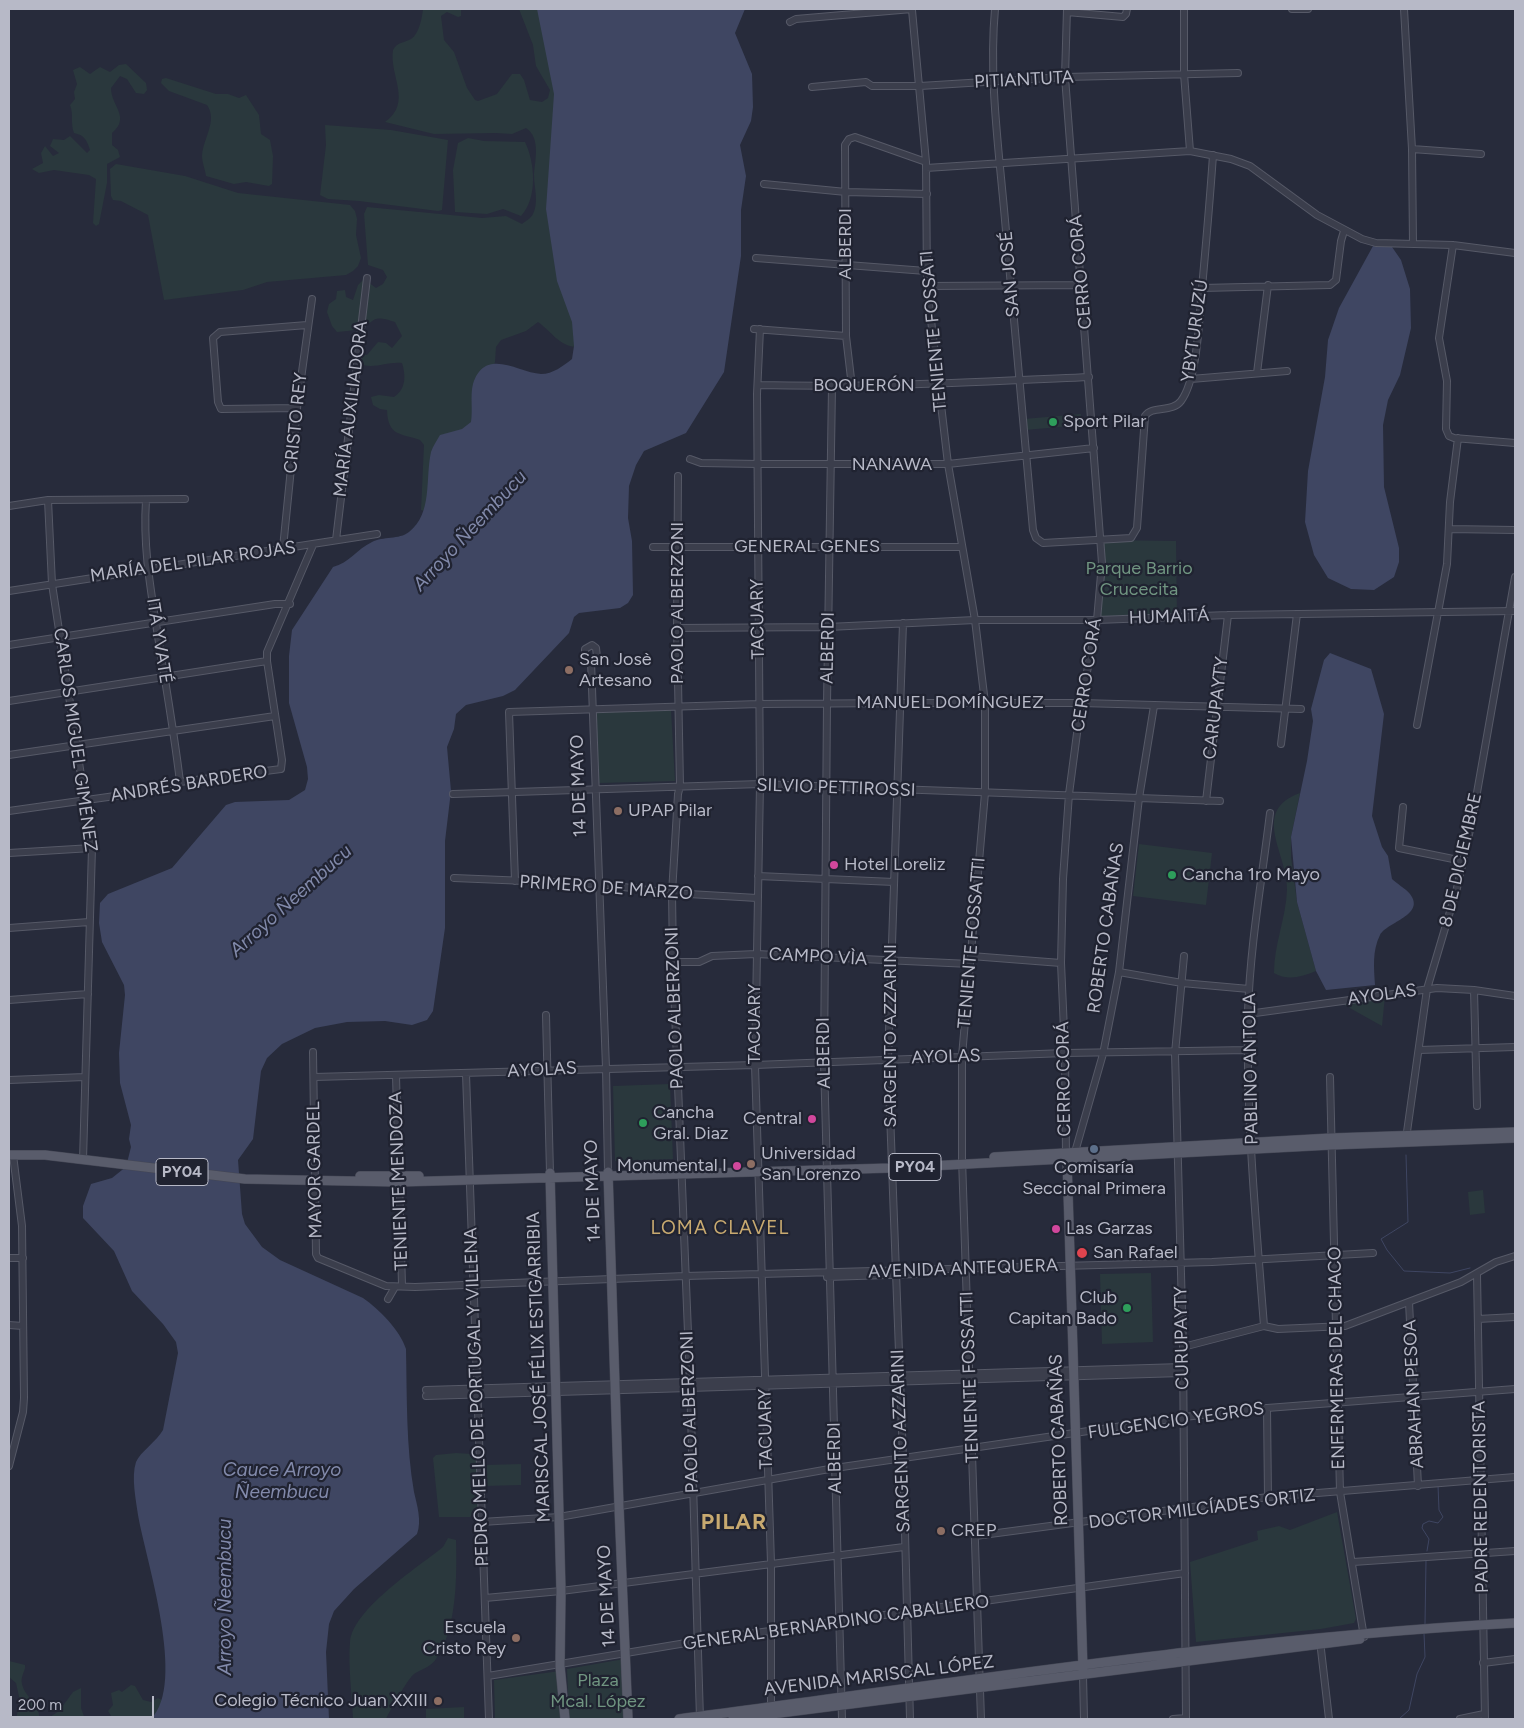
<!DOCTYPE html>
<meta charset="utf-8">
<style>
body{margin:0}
#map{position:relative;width:1524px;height:1728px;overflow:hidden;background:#272b3b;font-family:Figtree,sans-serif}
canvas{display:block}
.frame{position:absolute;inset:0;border:10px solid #b7b9c7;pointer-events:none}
.scale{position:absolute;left:10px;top:1696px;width:144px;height:22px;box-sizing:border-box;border:2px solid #b7b9c7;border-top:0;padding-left:6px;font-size:15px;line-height:18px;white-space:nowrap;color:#b7b9c7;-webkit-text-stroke:4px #202331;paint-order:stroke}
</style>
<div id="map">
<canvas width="1524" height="1728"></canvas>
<div class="frame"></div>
<div class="scale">200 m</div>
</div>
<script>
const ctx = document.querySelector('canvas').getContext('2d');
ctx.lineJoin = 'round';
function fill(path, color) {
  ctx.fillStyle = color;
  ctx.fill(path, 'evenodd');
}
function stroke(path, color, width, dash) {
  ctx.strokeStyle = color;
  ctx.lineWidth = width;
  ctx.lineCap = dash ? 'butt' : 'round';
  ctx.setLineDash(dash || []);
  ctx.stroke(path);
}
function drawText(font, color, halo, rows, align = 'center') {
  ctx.font = font + ' Figtree,sans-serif';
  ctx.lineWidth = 4.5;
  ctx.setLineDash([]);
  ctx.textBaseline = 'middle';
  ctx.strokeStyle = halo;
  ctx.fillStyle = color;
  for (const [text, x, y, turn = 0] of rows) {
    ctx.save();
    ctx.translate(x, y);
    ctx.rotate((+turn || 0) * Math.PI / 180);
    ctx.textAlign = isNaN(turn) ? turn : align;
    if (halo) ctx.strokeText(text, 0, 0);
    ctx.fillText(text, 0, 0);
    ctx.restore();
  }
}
fill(new Path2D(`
 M 423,9 L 461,9 L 461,16 L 458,17 L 447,12 L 441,16 L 444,40 L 454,52 L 467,88 L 475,100 L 478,101 L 497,94 L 512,74 L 520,74 L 524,80 L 530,100 L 542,102 L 548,98 L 550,90 L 536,66 L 533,45 L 519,9 L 541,9 L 558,51 L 577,347 C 560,347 551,331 538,322 L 526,331 L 501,340 L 496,347 L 495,362 L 485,392 L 429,512 L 421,510 L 424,445 L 420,440 C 401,433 388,437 387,410 L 380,409 L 373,405 L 371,397 L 379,395 L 394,397 C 406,389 406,376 402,363 C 385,361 371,372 355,361 L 359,354 L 367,355 L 378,342 L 386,343 L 392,348 L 402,336 L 395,322 C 370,313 376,323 358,329 C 351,331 344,331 337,332 L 332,326 L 327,312 L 329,304 L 336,299 L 337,291 L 345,290 L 346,297 L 353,300 L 358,285 L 364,279 L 376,288 L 383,284 L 387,277 L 383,270 L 368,265 L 364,214 L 367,207 L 482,218 L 506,216 L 522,224 C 526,221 531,218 533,214 C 539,201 534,188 534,175 C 535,160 541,138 526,128 L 512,134 L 496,133 L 434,134 L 385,122 C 413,102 389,76 393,50 C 397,42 404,43 411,39 C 419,34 422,18 423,9 Z
 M 126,64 L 146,83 L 147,90 L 144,94 L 136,93 L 127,79 L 120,76 L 111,88 C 111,106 131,117 112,133 L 112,145 L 118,150 L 120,157 L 107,164 L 107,183 L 99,224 L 96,226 L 93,223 L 96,179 L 89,175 L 54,170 L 39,173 L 32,169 L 43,163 L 41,153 L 45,146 L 53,156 L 59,153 L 50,146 L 53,139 L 64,140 L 70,136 L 87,153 L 90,150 C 87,140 84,135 74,133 C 70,123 74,116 70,105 L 75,99 L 74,92 L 77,84 L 73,70 L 80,67 L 90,74 L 100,67 L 110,72 L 119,65 Z
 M 166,78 L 216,94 L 228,94 L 239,98 L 246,95 L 259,115 L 261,134 L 270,140 L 273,156 L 272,184 L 269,186 L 246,182 L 234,184 L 206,176 C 205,169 202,162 202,156 C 203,138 218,121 207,105 L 169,91 L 161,83 L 162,79 Z
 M 325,125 L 391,130 L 448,140 L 442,210 L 438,211 L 359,201 L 328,199 L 320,195 L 326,145 Z
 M 468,138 L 484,141 L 525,142 C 535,162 538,198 521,216 L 503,209 L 487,214 L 455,212 L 453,170 L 458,143 Z
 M 116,164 L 185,176 L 238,193 L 350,205 L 355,211 L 357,219 L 356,235 L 361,258 L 358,266 L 353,271 L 346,275 L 267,282 L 243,290 L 164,300 L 148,215 L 121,201 L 113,200 L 111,196 L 110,169 Z
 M 1081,414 L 1082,425 L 1025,430 L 1024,419 Z
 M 1103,540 L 1176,541 L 1177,617 L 1099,618 Z
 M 671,710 L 675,781 L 599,783 L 596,712 Z
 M 1300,793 L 1291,837 L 1291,857 L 1297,902 L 1316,971 C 1302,977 1287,981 1274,973 C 1274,944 1286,918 1287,890 C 1289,856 1249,811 1300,793 Z
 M 1139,844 L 1212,853 L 1206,905 L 1133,896 Z
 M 1385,996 L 1382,1026 L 1339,1002 Z
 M 670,1084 L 673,1159 L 615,1161 L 613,1086 Z
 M 1483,1190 L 1485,1213 L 1470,1215 L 1468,1192 Z
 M 1151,1273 L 1153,1342 L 1102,1344 L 1100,1274 Z
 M 456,1453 L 472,1454 L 477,1460 L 478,1510 L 470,1517 L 439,1517 L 433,1458 L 436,1455 Z
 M 521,1464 L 521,1485 L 485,1486 L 485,1465 Z
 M 1337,1512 L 1356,1619 L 1354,1623 L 1321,1629 L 1196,1642 L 1190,1562 L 1258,1540 L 1257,1531 L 1279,1526 L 1290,1530 Z
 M 448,1538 L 456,1540 C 457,1576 457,1629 436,1659 C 431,1667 421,1669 414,1674 C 409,1677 389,1712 386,1719 L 353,1719 C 352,1694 348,1667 350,1642 C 353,1609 417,1568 443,1547 Z
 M 624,1659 L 628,1719 L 569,1719 L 567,1669 Z
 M 9,1661 L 25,1665 C 26,1671 20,1676 22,1684 C 25,1698 41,1704 39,1719 L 16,1719 L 20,1701 L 16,1683 L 9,1677 Z
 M 560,1671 L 563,1719 L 495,1719 L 494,1680 Z
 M 131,1685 L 135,1686 L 143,1700 L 151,1702 L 158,1698 L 165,1702 L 167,1719 L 113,1719 L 108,1711 L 113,1705 L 111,1693 L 119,1690 L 122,1692 Z
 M 81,1688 L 81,1708 L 85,1719 L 47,1719 L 59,1711 L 73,1692 Z
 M 464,1707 L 464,1719 L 426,1719 L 426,1709 Z`), '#2a383d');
fill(new Path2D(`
 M 537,9 L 745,9 L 735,33 L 752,74 L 753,107 L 751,121 L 740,145 L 746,176 L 741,210 L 741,256 L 724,372 L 686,433 L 644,451 L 636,465 L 629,486 L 628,518 L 632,541 L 633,595 L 628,603 L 620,608 L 579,613 L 574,617 L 569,633 L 515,690 L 503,696 L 466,705 L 456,714 L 454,729 L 447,747 L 451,791 L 445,841 L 445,928 L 433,1011 L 427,1020 L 412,1025 L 385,1021 L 347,1022 L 315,1028 L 282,1044 L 267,1058 L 261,1071 L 253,1139 L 238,1160 L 242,1214 L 245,1224 L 262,1247 L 280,1260 L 363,1298 C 379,1309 400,1330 406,1349 C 407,1397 406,1446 414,1492 C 417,1505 422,1521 417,1534 L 354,1589 L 334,1611 L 329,1624 L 326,1652 L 329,1719 L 151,1719 C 187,1683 146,1561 138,1515 C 136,1500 131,1477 136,1462 C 140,1452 157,1441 163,1430 L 178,1353 L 176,1342 L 163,1324 L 132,1291 L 114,1251 L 83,1218 L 83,1206 L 91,1184 L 112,1178 L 122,1170 L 126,1167 L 131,1147 L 129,1139 L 131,1125 L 120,1083 L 119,1053 L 125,995 L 124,985 L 102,942 L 99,923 L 100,903 L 108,894 L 172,868 L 226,805 L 235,802 L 289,800 L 305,790 L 308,779 L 307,767 L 289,703 L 289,656 L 292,630 L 333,567 C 349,563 357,549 372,542 C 383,536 399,540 409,532 C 433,513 425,479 431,452 C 433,446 437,440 440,435 L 462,429 L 471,422 C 473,410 470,395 473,384 C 485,346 519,373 541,374 C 553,374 563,366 572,359 L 574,346 L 572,322 L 557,281 L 546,209 L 554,94 Z
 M 1373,246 L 1392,247 L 1401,260 L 1410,289 L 1411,328 L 1400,375 L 1388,400 L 1383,425 L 1384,487 L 1399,548 L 1399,562 L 1394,577 L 1374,590 L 1351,589 L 1328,578 L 1314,555 L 1305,522 L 1308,471 L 1325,377 L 1328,340 L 1339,308 Z
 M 1330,653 L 1371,669 L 1384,714 L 1372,816 L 1382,847 L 1388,856 L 1392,879 C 1397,884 1405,888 1410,894 C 1426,915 1387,922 1380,935 C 1372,951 1374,968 1375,985 L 1326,990 L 1316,971 L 1297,902 L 1291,837 L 1307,761 L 1313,721 L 1311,709 L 1324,660 Z`), '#3f4662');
stroke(new Path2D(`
 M 1406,1155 L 1408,1222 L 1381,1239 L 1387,1250 L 1404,1271 L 1450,1273 L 1470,1268
 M 1476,1401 L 1476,1414
 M 1470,1477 L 1478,1476
 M 1427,1551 L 1429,1539 L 1422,1528 L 1423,1524 L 1429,1521 L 1438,1523 L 1443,1517 L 1439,1510 L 1438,1485
 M 1425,1624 L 1426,1561
 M 1399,1719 L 1409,1710 L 1417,1674 L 1425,1657 L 1424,1633`), '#3f4662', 1);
const minor = new Path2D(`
 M 995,9 C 989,75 998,143 1004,209 C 1013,316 1024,423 1033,530 L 1036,538 L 1043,543 L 1131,538 L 1137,528 L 1145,416 C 1152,405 1172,413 1181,401 C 1198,378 1199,317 1202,288 C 1206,244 1210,199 1213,155
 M 1184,9 L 1184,74 L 1190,151
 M 1292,9 L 1308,9
 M 1404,9 L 1412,149 L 1413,244
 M 912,10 L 926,162 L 927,286 L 948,464 L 975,620 L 985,703 L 985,793 L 962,1056 L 962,1159 L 981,1719
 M 1067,12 L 1123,17 L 1126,14 L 1127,9
 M 790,22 L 796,19 L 912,9
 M 812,87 L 866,82 L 872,86 L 920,86 L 1065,77 L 1238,73
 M 1412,149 L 1481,154
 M 926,168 L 1190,151 L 1231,159 L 1250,166 L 1317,215 L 1362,239 L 1376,243 L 1453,245 L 1515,253
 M 764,184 L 846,192 L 927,194
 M 1453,245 L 1439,338 L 1447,381 L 1446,429 L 1449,436 L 1454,438 L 1515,443
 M 756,258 L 926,271
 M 927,286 L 1082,285
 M 1202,288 L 1330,285 L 1336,280 L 1341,241 L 1344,231
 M 754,329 L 846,336
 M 760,329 L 757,394 L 760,784 L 755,1065 L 771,1563 L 771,1719
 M 1257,373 L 1268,285
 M 1191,379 L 1287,371
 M 759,385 C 869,388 979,382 1089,377
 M 832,387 L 827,703 L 824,1062 L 842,1719
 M 852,387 L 846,336 L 845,145 L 849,139 L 855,137 L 926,162
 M 297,408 L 221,409 L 218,402 L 213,338 L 220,332 L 307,325
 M 690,459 L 701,463 L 758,464 L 948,464 L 1094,448
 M 678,476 L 677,628 L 680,786 L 678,794 L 672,893 L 673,962 L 690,1382 L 700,1719
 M 48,500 L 52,584 L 92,848 L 83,1160
 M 146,500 C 143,545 150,586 157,630 C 165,681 174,731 180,782
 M 9,506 L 48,500 L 185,499
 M 1449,529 L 1515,530
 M 336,540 L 367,278
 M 653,547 L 961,547
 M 283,548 L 297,408 L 312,299
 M 9,591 L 377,534
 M 903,623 L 888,1060 L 903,1458 L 910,1719
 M 677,628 L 828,627 L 975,620 L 1097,620 L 1228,615 L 1515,611
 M 9,645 L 275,604 L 290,604
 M 591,661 L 597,657 L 596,648 L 592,645 L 585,649 L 585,657 L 591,661 L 606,1068 L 608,1172
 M 9,701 L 267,661
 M 1417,725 L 1447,564 L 1450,502 L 1458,438
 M 1281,744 L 1297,614
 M 9,755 L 275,716
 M 453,794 L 760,784 L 1220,801
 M 1206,801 L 1228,615
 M 1403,807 L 1399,848 L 1463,861
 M 9,811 L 122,795 L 180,782 L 281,769 L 282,760 L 267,661 L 267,652 L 313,545
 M 9,853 L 92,848
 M 758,876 L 894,882
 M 454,878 L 599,884 L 672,893 L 757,898
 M 515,881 L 509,712 L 759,704 L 899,703 L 1081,703 L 1301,709
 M 9,928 L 89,922
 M 971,956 L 1061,963
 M 1184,956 L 1175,1053 L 1183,1347 L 1186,1719
 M 673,962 L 699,962 L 712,956 L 756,954 L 970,964
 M 1119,972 L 1182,983 L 1249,989
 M 1474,990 L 1477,1106
 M 9,1000 L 88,994
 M 1248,1014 L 1437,988 L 1474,990 L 1515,996
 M 546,1015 L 550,1173
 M 1419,1050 L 1515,1047
 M 313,1052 L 316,1254 L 318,1258 L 386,1286 L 415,1287 L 685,1276 L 1212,1262 L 1373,1253
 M 466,1074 L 489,1719
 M 396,1076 L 402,1285
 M 314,1077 L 755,1065 L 1065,1053 L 1249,1050
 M 1330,1077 L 1340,1492 L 1364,1637
 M 9,1080 L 85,1077
 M 1406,1139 L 1427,989 L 1457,888 L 1472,821 L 1515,577
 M 1075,1152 L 1103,1054 L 1119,972 L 1139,798 L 1154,706
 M 1066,1156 L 1065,1053 L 1061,963 L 1063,879 L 1069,794 L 1081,703 L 1097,620 L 1102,563 L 1065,77 L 1067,9
 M 9,1258 L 23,1258
 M 1477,1274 L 1485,1719
 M 827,1277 L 917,1274
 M 388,1299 L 395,1287
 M 1409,1302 L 1418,1486
 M 1478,1319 L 1515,1317
 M 9,1325 L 23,1326
 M 1264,1326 C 1256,1222 1246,1117 1248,1012 C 1250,946 1262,879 1270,813
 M 1183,1347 L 1264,1326 L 1278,1329 L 1345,1326 L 1461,1282 L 1496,1262 L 1515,1256
 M 426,1390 L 1182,1367
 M 426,1396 L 1182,1373
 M 1267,1408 L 1268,1497
 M 9,1466 L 23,1412 L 24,1398 L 22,1226 L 13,1155
 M 482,1522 L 559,1517 L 835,1468 L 1184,1417 L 1267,1408 L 1515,1389
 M 975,1536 L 1268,1497 L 1515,1477
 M 1353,1562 L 1515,1551
 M 485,1598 L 561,1591 L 904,1547
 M 1320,1641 L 1329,1719
 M 1483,1663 L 1515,1659
 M 1083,1675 L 1084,1719
 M 488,1676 L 698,1641 L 1185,1573
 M 1173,1719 L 1186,1718
 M 1460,1719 L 1484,1714`);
const major = new Path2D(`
 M 9,1155 L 45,1155 L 245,1179 L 399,1182 L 891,1168 L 1331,1145 L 1515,1138
 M 994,1157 L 1331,1138 L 1515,1132
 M 1067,1160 L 1083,1670
 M 608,1172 L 619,1507 L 628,1719
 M 550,1173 L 561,1591 L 560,1666 L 565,1719
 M 360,1176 L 419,1176
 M 679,1719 C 957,1683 1235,1638 1515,1623
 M 733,1719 L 1360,1639`);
stroke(minor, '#565967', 8);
stroke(major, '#444755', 10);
stroke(minor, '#3b3e4c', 6);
stroke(major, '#595c6b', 9);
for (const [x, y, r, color] of [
 [1053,422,5,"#2e9e5b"],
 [569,670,5,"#8d6e63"],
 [618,811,5,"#8d6e63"],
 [834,865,5,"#d1479c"],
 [1172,875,5,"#2e9e5b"],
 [812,1119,5,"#d1479c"],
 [643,1123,5,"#2e9e5b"],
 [1094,1149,5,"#5c6f8a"],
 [751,1164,5,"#8d6e63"],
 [737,1166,5,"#d1479c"],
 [1056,1229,5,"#d1479c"],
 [1082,1253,6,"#e0444e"],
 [1127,1308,5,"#2e9e5b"],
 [941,1531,5,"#8d6e63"],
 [516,1638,5,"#8d6e63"],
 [438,1701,5,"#8d6e63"]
]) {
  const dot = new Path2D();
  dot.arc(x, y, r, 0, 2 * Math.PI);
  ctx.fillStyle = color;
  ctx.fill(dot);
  stroke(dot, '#202331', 2);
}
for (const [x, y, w] of [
 [915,1167,52],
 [182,1172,52]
]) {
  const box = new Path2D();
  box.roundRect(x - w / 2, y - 13.5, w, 27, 4);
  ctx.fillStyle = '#202331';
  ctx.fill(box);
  stroke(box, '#b7b9c7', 1);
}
drawText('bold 16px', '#b7b9c7', null, [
 ["PY04",915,1167],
 ["PY04",182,1172]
]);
drawText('18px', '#b7b9c7', '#202331', [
 ["PITIANTUTA",1024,80,-3],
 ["ALBERDI",846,244,-90],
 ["CERRO CORÁ",1081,272,-95],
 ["SAN JOSÉ",1010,274,-95],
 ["TENIENTE FOSSATI",934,331,-95],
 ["YBYTURUZÚ",1195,331,-82],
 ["BOQUERÓN",864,386],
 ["MARÍA AUXILIADORA",351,409,-83],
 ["CRISTO REY",296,423,-84],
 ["NANAWA",892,465],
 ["GENERAL GENES",807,547],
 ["MARÍA DEL PILAR ROJAS",193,562,-8],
 ["PAOLO ALBERZONI",678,603,-90],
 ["HUMAITÁ",1169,617,-2],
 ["TACUARY",758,619,-91],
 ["ITÁ YVATÉ",159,641,81],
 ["ALBERDI",828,648,-89],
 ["CERRO CORÁ",1087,675,-81],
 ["MANUEL DOMÍNGUEZ",950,703],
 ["CARUPAYTY",1216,708,-83],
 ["CARLOS MIGUEL GIMÉNEZ",75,740,82],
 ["ANDRÉS BARDERO",189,784,-9],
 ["14 DE MAYO",579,786,-92],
 ["SILVIO PETTIROSSI",836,788,2],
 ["8 DE DICIEMBRE",1461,860,-77],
 ["PRIMERO DE MARZO",606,888,4],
 ["ROBERTO CABAÑAS",1106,928,-82],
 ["TENIENTE FOSSATTI",972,943,-85],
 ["CAMPO VÌA",818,957,3],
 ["AYOLAS",1382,995,-8],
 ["PAOLO ALBERZONI",675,1008,-92],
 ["TACUARY",755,1024,-90],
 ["SARGENTO AZZARINI",891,1036,-90],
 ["ALBERDI",824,1053,-91],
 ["AYOLAS",946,1057,-2],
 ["PABLINO ANTOLA",1251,1069,-91],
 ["AYOLAS",542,1070,-3],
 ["CERRO CORÁ",1064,1079,-91],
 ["MAYOR GARDEL",315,1170,-91],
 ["TENIENTE MENDOZA",399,1181,-92],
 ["14 DE MAYO",593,1191,-92],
 ["AVENIDA ANTEQUERA",963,1269,-2],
 ["CURUPAYTY",1182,1338,-91],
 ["ENFERMERAS DEL CHACO",1337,1358,-91],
 ["MARISCAL JOSÉ FÉLIX ESTIGARRIBIA",539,1367,-92],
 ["TENIENTE FOSSATTI",970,1377,-92],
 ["ABRAHAN PESOA",1414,1394,-93],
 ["PEDRO MELLO DE PORTUGAL Y VILLENA",477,1397,-92],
 ["PAOLO ALBERZONI",690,1412,-92],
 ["FULGENCIO YEGROS",1176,1421,-8],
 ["TACUARY",766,1429,-91],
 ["ROBERTO CABAÑAS",1059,1440,-92],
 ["SARGENTO AZZARINI",901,1441,-92],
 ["ALBERDI",835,1458,-91],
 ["PADRE REDENTORISTA",1481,1497,-91],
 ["DOCTOR MILCÍADES ORTIZ",1202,1509,-7],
 ["14 DE MAYO",607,1596,-93],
 ["GENERAL BERNARDINO CABALLERO",836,1623,-8],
 ["AVENIDA MARISCAL LÓPEZ",879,1676,-7]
]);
drawText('18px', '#b7b9c7', '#202331', [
 ["Sport Pilar",1063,422],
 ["San Josè",579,660],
 ["Artesano",579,681],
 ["UPAP Pilar",628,811],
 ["Hotel Loreliz",844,865],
 ["Cancha 1ro Mayo",1182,875],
 ["Cancha",653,1113],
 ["Gral. Diaz",653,1134],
 ["Central",802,1119,"right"],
 ["Universidad",761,1154],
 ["San Lorenzo",761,1175],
 ["Monumental I",727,1166,"right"],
 ["Comisaría",1094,1168,"center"],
 ["Seccional Primera",1094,1189,"center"],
 ["Las Garzas",1066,1229],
 ["San Rafael",1093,1253],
 ["Club",1117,1298,"right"],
 ["Capitan Bado",1117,1319,"right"],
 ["CREP",951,1531],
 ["Escuela",506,1628,"right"],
 ["Cristo Rey",506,1649,"right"],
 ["Colegio Técnico Juan XXIII",428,1701,"right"]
], 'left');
drawText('18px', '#709581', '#202331', [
 ["Parque Barrio",1139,569],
 ["Crucecita",1139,590],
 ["Plaza",598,1681],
 ["Mcal. López",598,1702]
]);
drawText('italic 19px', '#828aab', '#202331', [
 ["Arroyo Ñeembucu",470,531,-47],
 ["Arroyo Ñeembucu",291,901,-42],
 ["Cauce Arroyo",282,1470],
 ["Ñeembucu",282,1492],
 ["Arroyo Ñeembucu",225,1597,-90]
]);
ctx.letterSpacing = '1px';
drawText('19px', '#c8aa70', '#202331', [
 ["LOMA CLAVEL",720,1228]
]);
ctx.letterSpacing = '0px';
ctx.letterSpacing = '1px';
drawText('bold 22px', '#c8aa70', '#202331', [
 ["PILAR",734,1523]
]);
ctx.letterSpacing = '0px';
</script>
